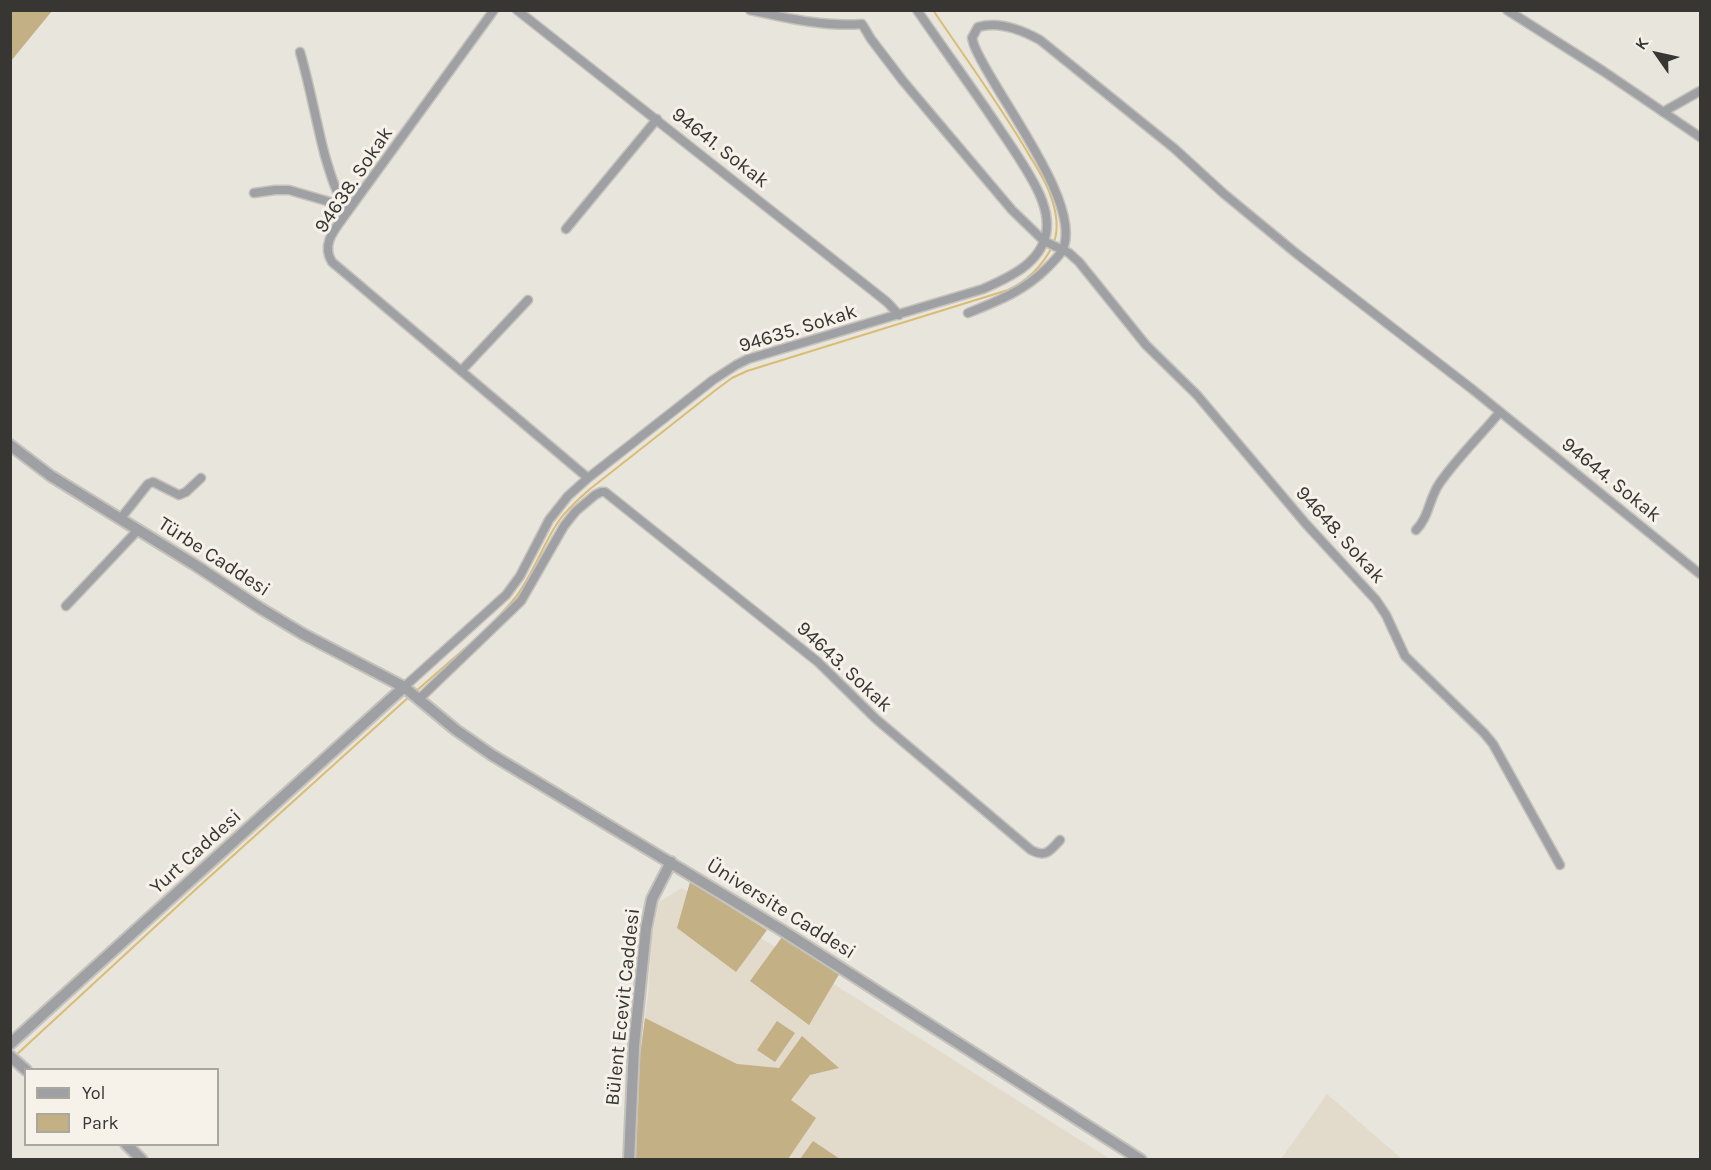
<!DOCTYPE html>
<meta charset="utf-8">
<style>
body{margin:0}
#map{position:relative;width:1711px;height:1170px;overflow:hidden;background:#e8e5dd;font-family:Karla,sans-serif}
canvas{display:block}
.frame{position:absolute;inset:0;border:12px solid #373633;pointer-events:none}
.legend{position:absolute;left:24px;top:1068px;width:195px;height:78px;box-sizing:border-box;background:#f6f2ea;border:2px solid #aaa7a1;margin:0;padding:8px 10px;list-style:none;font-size:18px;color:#373633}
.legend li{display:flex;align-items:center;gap:12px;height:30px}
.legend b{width:30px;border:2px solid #aaa7a1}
.north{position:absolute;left:1627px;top:24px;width:60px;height:60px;-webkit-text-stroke:4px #f6f2ea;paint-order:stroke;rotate:304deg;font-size:16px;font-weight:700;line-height:24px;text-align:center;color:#373633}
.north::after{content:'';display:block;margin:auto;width:21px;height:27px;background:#373633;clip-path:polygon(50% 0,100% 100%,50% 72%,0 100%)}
</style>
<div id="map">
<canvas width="1711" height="1170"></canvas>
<div class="frame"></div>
<ul class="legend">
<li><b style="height:8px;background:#9ea0a3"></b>Yol</li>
<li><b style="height:16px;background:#c3b084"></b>Park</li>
</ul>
<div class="north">K</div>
</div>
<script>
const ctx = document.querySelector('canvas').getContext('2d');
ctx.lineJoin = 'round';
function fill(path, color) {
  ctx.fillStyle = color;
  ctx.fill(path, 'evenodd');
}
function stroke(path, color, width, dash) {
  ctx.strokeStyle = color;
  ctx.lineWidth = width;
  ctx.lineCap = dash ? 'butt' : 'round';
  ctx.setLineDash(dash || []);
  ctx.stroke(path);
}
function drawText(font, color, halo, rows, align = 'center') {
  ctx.font = font + ' Karla,sans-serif';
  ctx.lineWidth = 6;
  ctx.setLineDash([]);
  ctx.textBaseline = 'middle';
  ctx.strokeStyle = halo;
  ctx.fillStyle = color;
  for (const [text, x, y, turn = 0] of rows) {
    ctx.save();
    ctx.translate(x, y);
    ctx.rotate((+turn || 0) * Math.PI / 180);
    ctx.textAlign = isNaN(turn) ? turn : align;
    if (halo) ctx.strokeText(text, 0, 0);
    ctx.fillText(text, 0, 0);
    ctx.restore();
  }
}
fill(new Path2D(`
 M 682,888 L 1110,1159 L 636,1160 L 640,1056 L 648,995 L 652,937 L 659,902 Z
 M 1327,1094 L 1402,1159 L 1281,1159 Z`), '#e2dbcc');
fill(new Path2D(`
 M 11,10 L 52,11 L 11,61 L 10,11 Z
 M 690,882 L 767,930 L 736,972 L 677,928 Z
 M 782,937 L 841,971 L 809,1025 L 750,981 Z
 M 645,1018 L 737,1064 L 779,1068 L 802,1036 L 839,1068 L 810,1075 L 791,1100 L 816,1118 L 788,1159 L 636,1159 L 640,1056 Z
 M 777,1021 L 795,1033 L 775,1062 L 757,1050 Z
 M 813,1141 L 840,1159 L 800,1159 Z`), '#c3b084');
stroke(new Path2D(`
 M 933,10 C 964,56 997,101 1025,148 C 1034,164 1046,180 1051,197 C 1056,211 1059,228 1054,242
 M 414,693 C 448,662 486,633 515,598 C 533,575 542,546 558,522 C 567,509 579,499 590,489 L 717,389 L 732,378 L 747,371 L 1008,290 C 1027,281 1042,266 1052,247
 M 15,1056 L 195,890 L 410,696`), '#dbbc73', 2);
const minor = new Path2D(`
 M 494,10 L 348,211 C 337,227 320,243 332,262 L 588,478
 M 517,10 L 887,302 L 899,315
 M 750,10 C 787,18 824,27 862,24 L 871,39 L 903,81 L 1012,210 L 1044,241 L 1069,253 L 1079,262 L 1146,345 L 1197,395 L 1306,524 L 1376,600 L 1386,615 L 1405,656 L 1409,660 L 1484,733 L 1493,744 L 1560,865
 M 1507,10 L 1603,71 L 1700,137
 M 300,52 C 310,86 316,122 325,156 C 331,176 336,194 348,211
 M 1663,112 L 1700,91
 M 254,193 L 275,190 L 289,190 L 344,206
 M 566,229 L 657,119
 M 968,313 C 998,301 1024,291 1047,268 C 1052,263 1058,257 1062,251 C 1086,205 991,90 974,45 L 972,38 L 978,27 C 998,21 1022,30 1040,40 L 1175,149 L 1223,193 L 1297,254 L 1472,389 L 1700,574
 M 461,371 L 528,300
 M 121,518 L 148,484 L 153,482 L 179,495 L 186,492 L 201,478
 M 1416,530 C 1429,517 1429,499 1439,484 C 1457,458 1480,436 1500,412
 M 66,606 L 138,530
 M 404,687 L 506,595 L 520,576 L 549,520 L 568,496 L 588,478 L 713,380 L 736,365 L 748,359 L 983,289 C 1008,278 1040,264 1046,234 C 1049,219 1044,203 1037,189 C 1027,169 1014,150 1001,131 C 974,90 945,51 917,10
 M 418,700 L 521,601 L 564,526 L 576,511 L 595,495 L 601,492 L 605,492 L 818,662 L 876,719 L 1031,850 C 1046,858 1050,851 1060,840`);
const tertiary = new Path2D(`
 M 10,445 L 51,476 L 195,565 L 260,608 L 303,634 L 404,687 L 456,730 L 492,755 L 780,929 L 1141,1160
 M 10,1044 L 404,687
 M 10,1056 L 26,1070
 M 126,1144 L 142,1160
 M 629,1160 L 634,1046 L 646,929 L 652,899 L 671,862`);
stroke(minor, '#c5c2bb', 11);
stroke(tertiary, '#c5c2bb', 14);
stroke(minor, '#9ea0a3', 8);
stroke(tertiary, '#9ea0a3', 10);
drawText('20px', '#373633', '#f6f2ea', [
 ["94641. Sokak",720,148,38],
 ["94638. Sokak",354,180,-56],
 ["94635. Sokak",798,329,-17],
 ["94644. Sokak",1611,480,39],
 ["94648. Sokak",1340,535,48],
 ["Türbe Caddesi",214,557,33],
 ["94643. Sokak",844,667,43],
 ["Yurt Caddesi",196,852,-42],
 ["Üniversite Caddesi",781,909,32],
 ["Bülent Ecevit Caddesi",623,1007,-84]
]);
</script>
